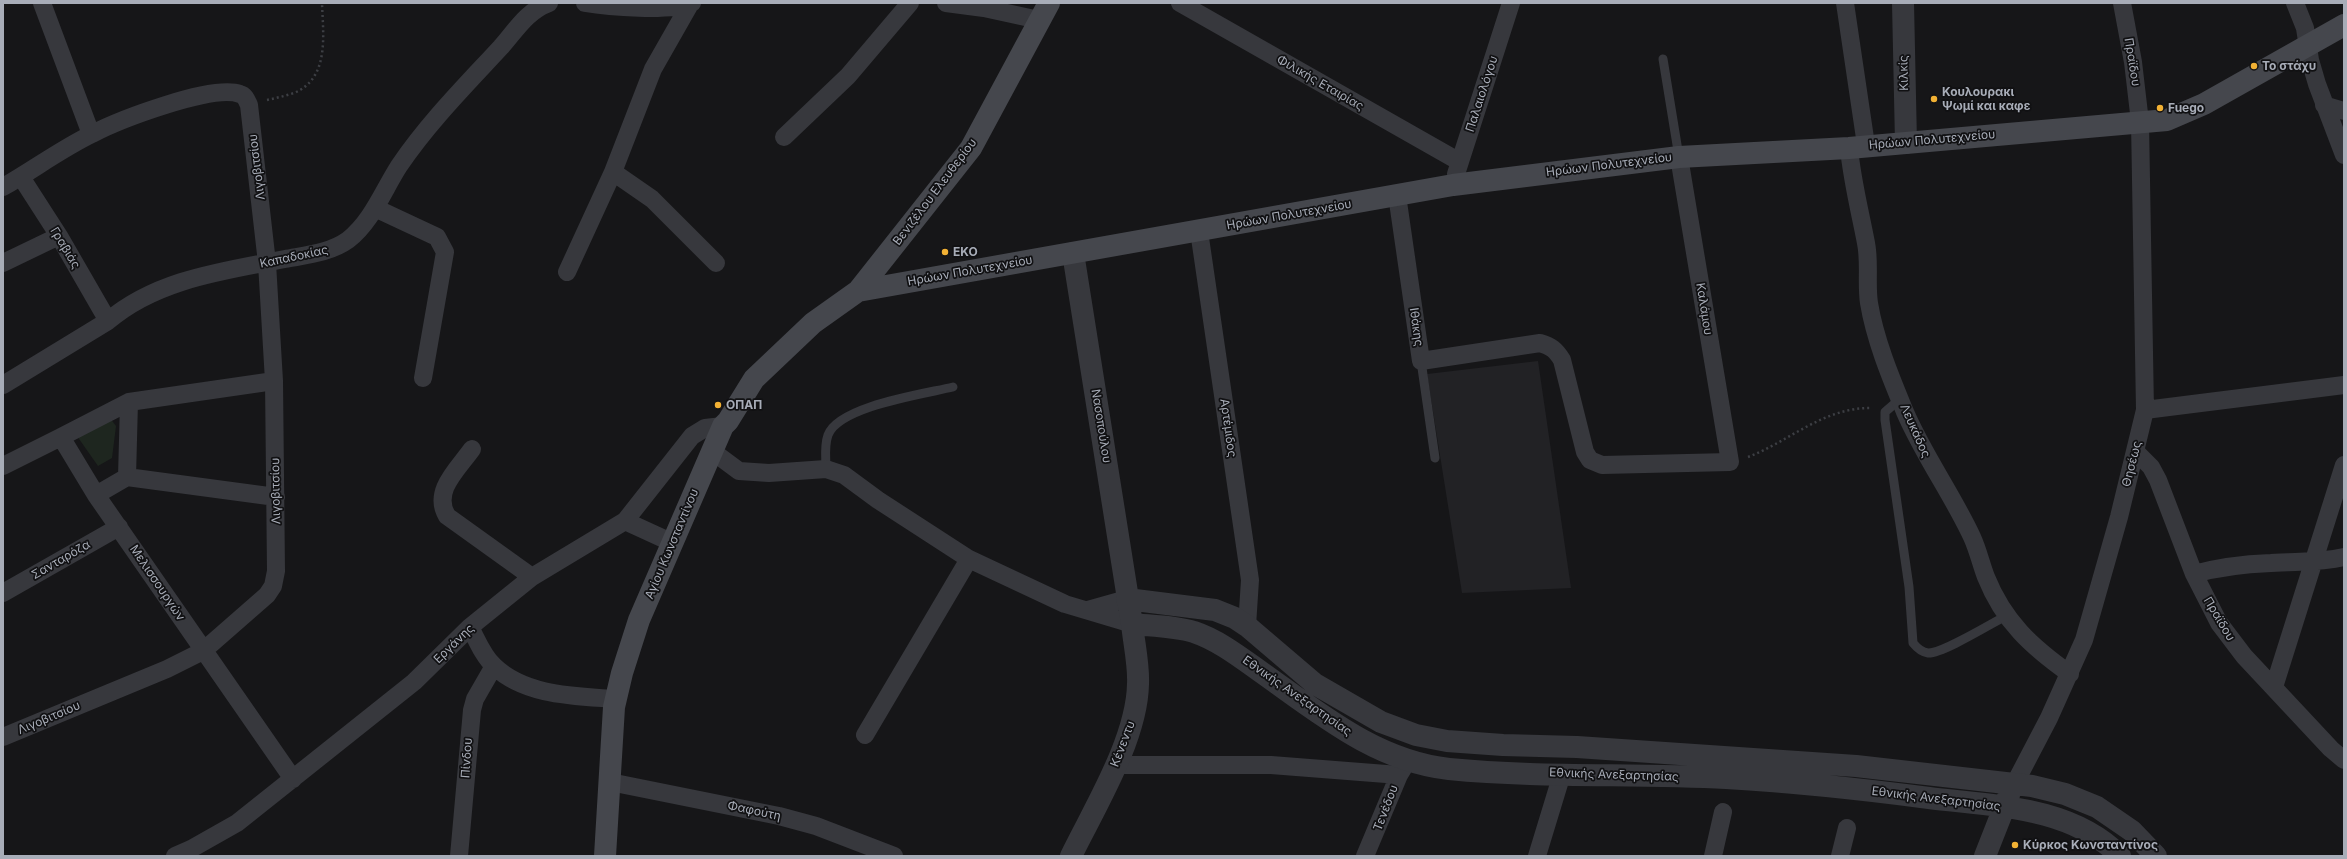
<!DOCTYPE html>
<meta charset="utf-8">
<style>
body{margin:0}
#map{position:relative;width:2347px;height:859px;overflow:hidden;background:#161618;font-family:Inter,sans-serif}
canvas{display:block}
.frame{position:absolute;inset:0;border:4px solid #a8adb8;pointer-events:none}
</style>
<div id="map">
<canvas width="2347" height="859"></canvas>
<div class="frame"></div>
</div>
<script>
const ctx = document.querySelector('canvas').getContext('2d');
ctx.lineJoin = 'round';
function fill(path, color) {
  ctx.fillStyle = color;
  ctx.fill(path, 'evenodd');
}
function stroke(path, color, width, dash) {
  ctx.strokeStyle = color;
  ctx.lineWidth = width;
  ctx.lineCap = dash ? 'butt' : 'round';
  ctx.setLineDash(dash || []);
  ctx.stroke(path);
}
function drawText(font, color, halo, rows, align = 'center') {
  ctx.font = font + ' Inter,sans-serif';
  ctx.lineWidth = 3.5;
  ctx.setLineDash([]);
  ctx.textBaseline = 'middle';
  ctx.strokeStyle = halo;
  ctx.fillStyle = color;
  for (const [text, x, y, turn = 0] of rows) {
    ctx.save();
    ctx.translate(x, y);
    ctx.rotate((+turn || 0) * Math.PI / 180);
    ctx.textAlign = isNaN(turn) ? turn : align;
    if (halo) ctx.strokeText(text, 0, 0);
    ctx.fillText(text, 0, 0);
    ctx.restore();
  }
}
fill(new Path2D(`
 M 1538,361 L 1571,588 L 1462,593 L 1427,374 Z`), '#222225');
fill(new Path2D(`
 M 110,418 L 116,426 L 112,458 L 98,466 L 77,436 Z`), '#1e261f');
stroke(new Path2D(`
 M 267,100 C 276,98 285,96 294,93 C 330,78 323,35 322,3
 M 1748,457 C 1790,441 1824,407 1872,408`), '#3d3f44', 2.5, [2, 3]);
stroke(new Path2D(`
 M 1663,59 L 1679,157
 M 1421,361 L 1435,458
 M 1900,399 L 1885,412 L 1885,420 L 1909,587 L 1913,643 C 1917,648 1921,652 1928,653 C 1942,654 1992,623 2006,616
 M 826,469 C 826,458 824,446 828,435 C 839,406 924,394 953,387`), '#37383d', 9);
stroke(new Path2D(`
 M 42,3 L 91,134
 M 585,3 C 608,7 670,12 692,3
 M 946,3 L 984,8 L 1039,20
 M 1180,3 L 1460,162
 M 1845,3 L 1866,145
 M 2295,3 L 2305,28 L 2310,60 L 2317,84 L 2344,155
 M 2324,105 L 2344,111
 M 784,137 L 848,76 L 910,3
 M 1849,148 C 1852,181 1860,211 1866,243 C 1870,263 1866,283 1869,303 C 1875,340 1891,378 1905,412 C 1924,456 1952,494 1972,537 C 1978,550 1981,564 1986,577 C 2004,622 2032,647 2070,674
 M 613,172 L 652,199 L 716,263
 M 1456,174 L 1511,3
 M 21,177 L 59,236 L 108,321
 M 3,187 C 33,170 61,149 92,134 C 119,120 212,84 240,94 C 245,95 247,101 249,105 L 267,263 L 274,381 L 276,571 L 273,586 L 267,595 L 203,651 L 167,669 L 3,737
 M 1397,195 L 1421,361 L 1540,343 C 1551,346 1556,350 1562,360 L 1585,452 L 1590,460 L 1602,465 L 1730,462 L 1679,157
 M 375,208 L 437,237 L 445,252 L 423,378
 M 1199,231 L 1250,580 L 1247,626
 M 3,263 L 59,236
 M 567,272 L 613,172 L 653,69 L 690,4
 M 3,385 L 108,321 C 157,279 224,271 285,259 C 306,255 330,253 348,240 C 372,221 383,191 399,166 C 429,122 465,86 501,47 C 516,30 527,11 549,3
 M 2145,410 L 2344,385
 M 61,437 L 129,402 L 274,381
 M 472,449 C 458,469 432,491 447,516 L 532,577
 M 712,451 L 739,471 L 769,473 L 826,469 L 844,475 L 878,500 L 969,559 L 1065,604 L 1132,624
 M 2136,452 L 2151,467 L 2158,480 L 2194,574 L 2219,623 L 2244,656 L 2331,749 L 2344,760
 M 3,466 L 61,437 L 96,495 L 293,779
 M 127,477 L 129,402
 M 96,495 L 127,477 L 276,497
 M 625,521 L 673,543
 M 2194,574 C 2219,567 2245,564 2271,563 C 2297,561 2318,563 2344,557
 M 3,593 L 119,527
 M 1088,610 L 1127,599
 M 470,627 C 477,640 483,656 494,666 C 525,696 575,696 615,699
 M 2274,687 L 2344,465
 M 865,735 L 969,559
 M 1115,765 L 1271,765 L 1399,775
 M 610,782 L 779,816 L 816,826 L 894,856
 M 2014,785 L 2049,718 L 2084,640 L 2119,517 L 2145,410 L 2140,122 L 2133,62 L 2122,3
 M 175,856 L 191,849 L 237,823 L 414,682 L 470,627 L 532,577 L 625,521 L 692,436 L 705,428 L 723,426
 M 459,856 L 472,710 L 475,699 L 494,666
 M 1365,856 L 1399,775 L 1405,765
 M 1537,856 L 1562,774
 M 1713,856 L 1723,812
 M 1840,856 L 1847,828`), '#37383d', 18);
stroke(new Path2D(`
 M 1903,3 L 1906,143
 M 1127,599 L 1215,610 L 1235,618 L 1247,626 L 1315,684 L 1381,722 L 1416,735 L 1447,741 L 1503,745 L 1577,747 L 1856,766 L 2032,786 L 2065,794 L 2097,807 L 2132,831 L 2156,856
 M 1132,624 C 1152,626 1174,626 1194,632 C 1218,640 1240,657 1261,672 C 1319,713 1376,761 1449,769 C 1541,778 1634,773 1726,778 C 1794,782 1861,789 1929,798 C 1994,806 2071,806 2120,856
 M 1071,856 C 1095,807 1137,739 1138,684 C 1139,665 1134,644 1132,624 L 1073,253
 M 1985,856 L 2009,795`), '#37383d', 22);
stroke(new Path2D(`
 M 858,291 L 1453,185 L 1679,157 L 1849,148 L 2167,120 L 2204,104 L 2344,25
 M 605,856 L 614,707 L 622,673 L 639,620 L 723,426 L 728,421 L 754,379 L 813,323 L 858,291 L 971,148 L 1049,3`), '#45474d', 22);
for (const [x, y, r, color] of [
 [2254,66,4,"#f2b134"],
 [1934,99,4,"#f2b134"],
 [2160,108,4,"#f2b134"],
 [945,252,4,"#f2b134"],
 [718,405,4,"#f2b134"],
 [2015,845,4,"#f2b134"]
]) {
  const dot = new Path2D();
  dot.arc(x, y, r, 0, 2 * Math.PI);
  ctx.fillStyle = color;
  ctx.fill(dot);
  stroke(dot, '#111113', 1.5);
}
drawText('12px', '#a8adb8', '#111113', [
 ["Πραϊδου",2132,62,81],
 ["Κιλκίς",1904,73,-91],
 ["Φιλικής Εταιρίας",1320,83,30],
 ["Παλαιολόγου",1482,94,-72],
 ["Ηρώων Πολυτεχνείου",1932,140,-5],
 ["Ηρώων Πολυτεχνείου",1609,165,-7],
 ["Λιγοβιτσίου",257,167,-97],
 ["Βενιζέλου Ελευθερίου",935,192,-53],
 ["Ηρώων Πολυτεχνείου",1289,215,-10],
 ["Γραβιάς",65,248,59],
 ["Καπαδοκίας",294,257,-12],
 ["Ηρώων Πολυτεχνείου",970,271,-10],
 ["Καλάμου",1704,309,81],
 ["Ιθάκης",1416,327,82],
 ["Νασοπούλου",1101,426,81],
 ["Αρτέμιδος",1228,428,82],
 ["Λευκάδος",1915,431,66],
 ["Θησέως",2132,464,-76],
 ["Λιγοβιτσίου",276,491,-91],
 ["Αγίου Κωνσταντίνου",672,544,-67],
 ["Σανταρόζα",61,560,-30],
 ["Μελισσουργών",157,583,56],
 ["Πραϊδου",2219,619,59],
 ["Εργάνης",454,644,-44],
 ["Εθνικής Ανεξαρτησίας",1297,696,35],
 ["Λιγοβιτσίου",49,718,-23],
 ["Κένεντυ",1123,744,-69],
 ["Πίνδου",467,758,-86],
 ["Εθνικής Ανεξαρτησίας",1614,775,2],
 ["Εθνικής Ανεξαρτησίας",1936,799,7],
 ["Τενέδου",1386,808,-69],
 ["Φαφούτη",754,811,12]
]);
drawText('bold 12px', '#a8adb8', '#111113', [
 ["Το στάχυ",2262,66],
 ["Κουλουρακι",1942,92],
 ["Ψωμί και καφε",1942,106],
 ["Fuego",2168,108],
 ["EKO",953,252],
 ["ΟΠΑΠ",726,405],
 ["Κύρκος Κωνσταντίνος",2023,845]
], 'left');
</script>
